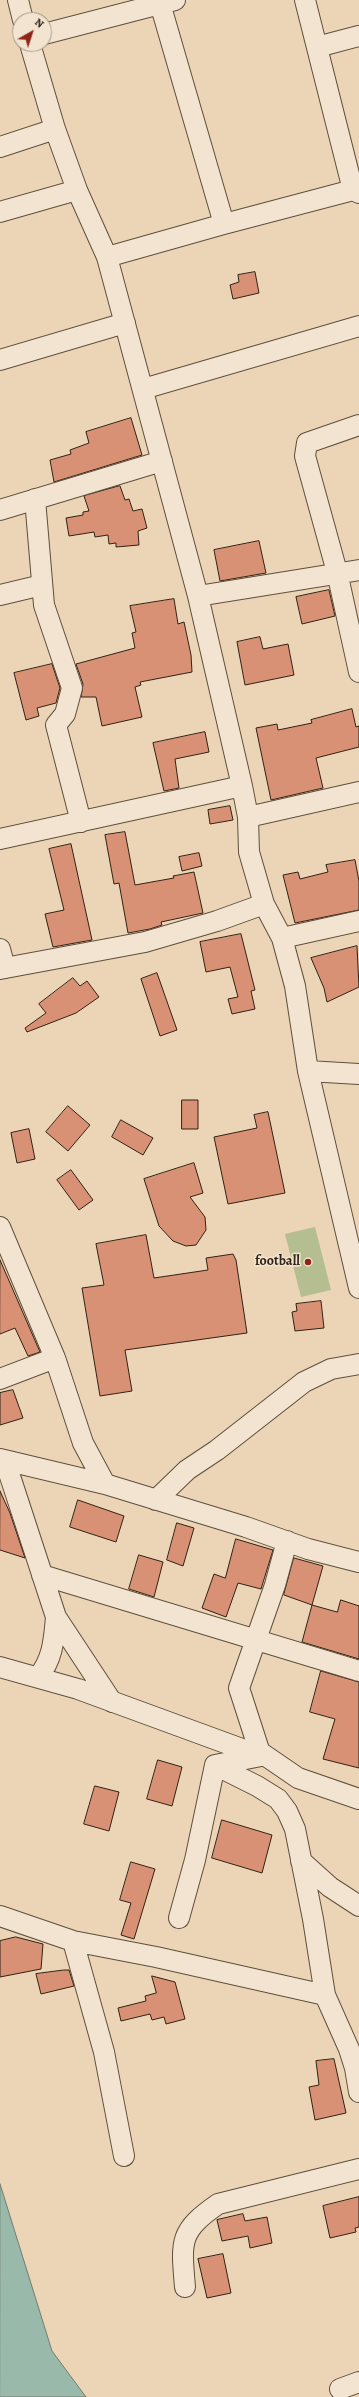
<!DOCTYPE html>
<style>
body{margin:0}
#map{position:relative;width:359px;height:2397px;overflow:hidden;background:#ebd5b6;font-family:Alegreya,serif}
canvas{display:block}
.north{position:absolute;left:12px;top:12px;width:40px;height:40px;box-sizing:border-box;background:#f2e4d0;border:1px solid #a49685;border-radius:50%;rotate:39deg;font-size:11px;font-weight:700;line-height:16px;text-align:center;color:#302214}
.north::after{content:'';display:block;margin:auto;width:14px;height:18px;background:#8f2418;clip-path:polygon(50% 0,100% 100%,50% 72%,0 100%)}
</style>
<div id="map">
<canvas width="359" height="2397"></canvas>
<div class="north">N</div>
</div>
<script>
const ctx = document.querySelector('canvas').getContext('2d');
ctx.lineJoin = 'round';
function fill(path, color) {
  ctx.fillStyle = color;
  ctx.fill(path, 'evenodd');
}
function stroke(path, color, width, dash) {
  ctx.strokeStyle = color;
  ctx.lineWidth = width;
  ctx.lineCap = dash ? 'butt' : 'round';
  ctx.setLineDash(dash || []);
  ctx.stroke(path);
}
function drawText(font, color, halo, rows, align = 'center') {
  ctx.font = font + ' Alegreya,serif';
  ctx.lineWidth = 3;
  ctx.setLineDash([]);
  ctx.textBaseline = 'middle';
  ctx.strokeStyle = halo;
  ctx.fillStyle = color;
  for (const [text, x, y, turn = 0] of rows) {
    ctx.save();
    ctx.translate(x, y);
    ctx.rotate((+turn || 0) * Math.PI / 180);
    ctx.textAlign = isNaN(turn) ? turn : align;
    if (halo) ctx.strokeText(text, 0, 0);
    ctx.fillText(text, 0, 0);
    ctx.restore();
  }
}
fill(new Path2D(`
 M 315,1227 L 331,1290 L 301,1297 L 285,1234 Z`), '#b4be90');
const water = new Path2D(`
 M 0,2184 L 52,2351 L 86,2397 L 0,2397 Z`);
fill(water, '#99b9ab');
stroke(water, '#6f7d6f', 1);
const building = new Path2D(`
 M 255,272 L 259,293 L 233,299 L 230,285 L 239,282 L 238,275 Z
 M 131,418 L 142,455 L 54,482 L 50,460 L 71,454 L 70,450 L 89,443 L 86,432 Z
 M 120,486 L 125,500 L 129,499 L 133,511 L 142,509 L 147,528 L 138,531 L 139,545 L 116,547 L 116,543 L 109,544 L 108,535 L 95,537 L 94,532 L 69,536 L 66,518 L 83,515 L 83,512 L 89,511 L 84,496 Z
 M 259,541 L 266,573 L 220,581 L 214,550 Z
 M 329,590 L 335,616 L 302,624 L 296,597 Z
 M 174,599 L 178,624 L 184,622 L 191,655 L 192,672 L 140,682 L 141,685 L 135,687 L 142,717 L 102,726 L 96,697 L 81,697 L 83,684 L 76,664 L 135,648 L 132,633 L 136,632 L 130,606 Z
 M 260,637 L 263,649 L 288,644 L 294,675 L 245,685 L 237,642 Z
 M 52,664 L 60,688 L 56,703 L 37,708 L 39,716 L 26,720 L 14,673 Z
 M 352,709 L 356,727 L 359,726 L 359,747 L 316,758 L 323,788 L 271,800 L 256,728 L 277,724 L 278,730 L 312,723 L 311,720 Z
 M 205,732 L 209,752 L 175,759 L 179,788 L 164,791 L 153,743 Z
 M 230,806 L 233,820 L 210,824 L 208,810 Z
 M 125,832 L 135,885 L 174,878 L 173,876 L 194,872 L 203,913 L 161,922 L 162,925 L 150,929 L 128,933 L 119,883 L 114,884 L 105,835 Z
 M 71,844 L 92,940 L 53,947 L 45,914 L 64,910 L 49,849 Z
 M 199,853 L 202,866 L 182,871 L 179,857 Z
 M 355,860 L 359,881 L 359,910 L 295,923 L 283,875 L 298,872 L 300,879 L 328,872 L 326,865 Z
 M 241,934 L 255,990 L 251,991 L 255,1009 L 232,1014 L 228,999 L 238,997 L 230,967 L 206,972 L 200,942 Z
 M 357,946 L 359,987 L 327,1002 L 324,988 L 311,958 Z
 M 157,973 L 177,1030 L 160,1036 L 141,979 Z
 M 73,978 L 80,986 L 87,981 L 99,997 L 76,1013 L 27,1032 L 25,1028 L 46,1013 L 39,1004 Z
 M 182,1100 L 198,1100 L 198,1129 L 182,1129 Z
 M 68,1106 L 90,1125 L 68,1151 L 46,1132 Z
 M 268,1112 L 285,1193 L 228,1204 L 214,1137 L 257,1128 L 254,1115 Z
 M 121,1120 L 153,1138 L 143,1155 L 112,1137 Z
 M 29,1129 L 35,1159 L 17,1163 L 11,1133 Z
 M 194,1163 L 203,1193 L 190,1197 L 205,1217 L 206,1230 L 196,1245 L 186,1246 L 173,1241 L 159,1226 L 144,1179 Z
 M 71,1170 L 93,1200 L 79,1210 L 57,1180 Z
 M 146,1235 L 154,1278 L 208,1270 L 206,1258 L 233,1254 L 236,1260 L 247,1333 L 125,1350 L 132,1391 L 100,1396 L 82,1288 L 104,1285 L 96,1244 Z
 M 0,1260 L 40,1352 L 28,1356 L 15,1328 L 0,1334 Z
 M 321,1301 L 324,1328 L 295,1331 L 292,1312 L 297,1311 L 296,1304 Z
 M 13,1390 L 23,1418 L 0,1425 L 0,1393 Z
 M 0,1491 L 10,1513 L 25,1558 L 0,1550 Z
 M 78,1500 L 124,1516 L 116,1542 L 70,1527 Z
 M 177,1523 L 194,1528 L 183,1566 L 167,1560 Z
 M 236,1539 L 273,1550 L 261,1589 L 238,1583 L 226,1617 L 202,1608 L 214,1574 L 225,1578 Z
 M 139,1555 L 163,1562 L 154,1597 L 129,1589 Z
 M 294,1558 L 323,1566 L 312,1605 L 284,1595 Z
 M 341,1600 L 359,1606 L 359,1659 L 302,1642 L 312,1605 L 337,1612 Z
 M 321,1671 L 359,1682 L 359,1768 L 323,1759 L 335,1719 L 310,1712 Z
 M 158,1760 L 182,1767 L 172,1806 L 147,1799 Z
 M 95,1786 L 119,1792 L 109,1831 L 84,1824 Z
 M 222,1820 L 272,1835 L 262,1873 L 212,1858 Z
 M 131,1862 L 155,1869 L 134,1939 L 121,1935 L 131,1903 L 120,1900 Z
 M 16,1937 L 43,1944 L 41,1969 L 0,1977 L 0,1941 Z
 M 64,1970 L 69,1970 L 74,1986 L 41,1994 L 36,1974 Z
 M 152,1976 L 175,1982 L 185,2019 L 166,2024 L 164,2017 L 152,2020 L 150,2014 L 121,2021 L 118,2008 L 146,2001 L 145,1996 L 156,1993 Z
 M 334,2059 L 346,2113 L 315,2120 L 309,2087 L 319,2085 L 316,2061 Z
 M 359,2197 L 359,2227 L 355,2228 L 356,2232 L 330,2238 L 323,2206 Z
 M 243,2214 L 245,2221 L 267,2217 L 272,2243 L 250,2248 L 248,2236 L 222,2241 L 217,2220 Z
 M 223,2254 L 231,2293 L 207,2298 L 198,2259 Z`);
fill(building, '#d89174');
stroke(building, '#302214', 1);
const street = new Path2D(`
 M 18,0 L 23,20
 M 159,0 L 224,224
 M 305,0 L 353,190
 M 44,34 L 175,0
 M 30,44 L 55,129 L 77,190 L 107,257 L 198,596 L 242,786 L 248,817 L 249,852 L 264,904 L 282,938 L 295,986 L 308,1071 L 359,1288
 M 317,47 L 359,36
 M 0,147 L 55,129
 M 0,212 L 77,190
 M 107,257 L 224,224 L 353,190 L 359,193
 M 0,360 L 125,323
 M 143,389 L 359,326
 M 359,425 L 307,443 L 305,456 L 337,572 L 359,672
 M 35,499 L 44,605 L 72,688 L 65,714 L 56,725 L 81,822
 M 0,510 L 162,461
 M 0,595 L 42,585
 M 198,596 L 359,570
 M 248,817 L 359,792
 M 0,839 L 242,786
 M 282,938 L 359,921
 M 0,949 L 5,968
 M 0,969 L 145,942 L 217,921 L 264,904
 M 308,1071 L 359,1074
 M 0,1227 L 55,1358 L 83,1443 L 105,1484 L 246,1527 L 308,1549 L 359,1562
 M 0,1379 L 55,1358
 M 0,1459 L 105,1484
 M 5,1461 L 56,1617 L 112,1702
 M 156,1500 L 187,1470 L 217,1450 L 304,1382 L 331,1369 L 359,1364
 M 42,1575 L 359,1671
 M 0,1667 L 78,1689 L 261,1756
 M 38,1677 C 53,1659 54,1639 56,1617
 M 261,1756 L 239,1688 L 275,1585 L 287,1541
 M 215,1765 L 257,1786 L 278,1799 L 287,1811 L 295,1829 L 313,1919 L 325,1995 L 349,2049 L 355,2068 L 359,2068
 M 301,1861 L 330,1887 L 359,1906
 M 0,1916 L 73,1941 L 156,1957 L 325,1995
 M 179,1918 L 195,1860 L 215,1765 L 261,1756 L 263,1754 L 298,1778 L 359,1799
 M 73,1941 L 104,2052 L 124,2156
 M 355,2068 L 359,2092
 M 185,2287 C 181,2241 179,2231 218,2204 L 359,2169
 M 340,2389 L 359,2382`);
stroke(street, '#5f4f3c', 22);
stroke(street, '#f2e4d0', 20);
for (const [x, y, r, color] of [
 [308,1262,4,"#8f2418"]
]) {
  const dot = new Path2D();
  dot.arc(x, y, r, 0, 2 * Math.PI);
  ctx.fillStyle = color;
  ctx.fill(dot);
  stroke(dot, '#f2e4d0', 1.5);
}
drawText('bold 14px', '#302214', '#f2e4d0', [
 ["football",300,1262]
], 'right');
</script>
